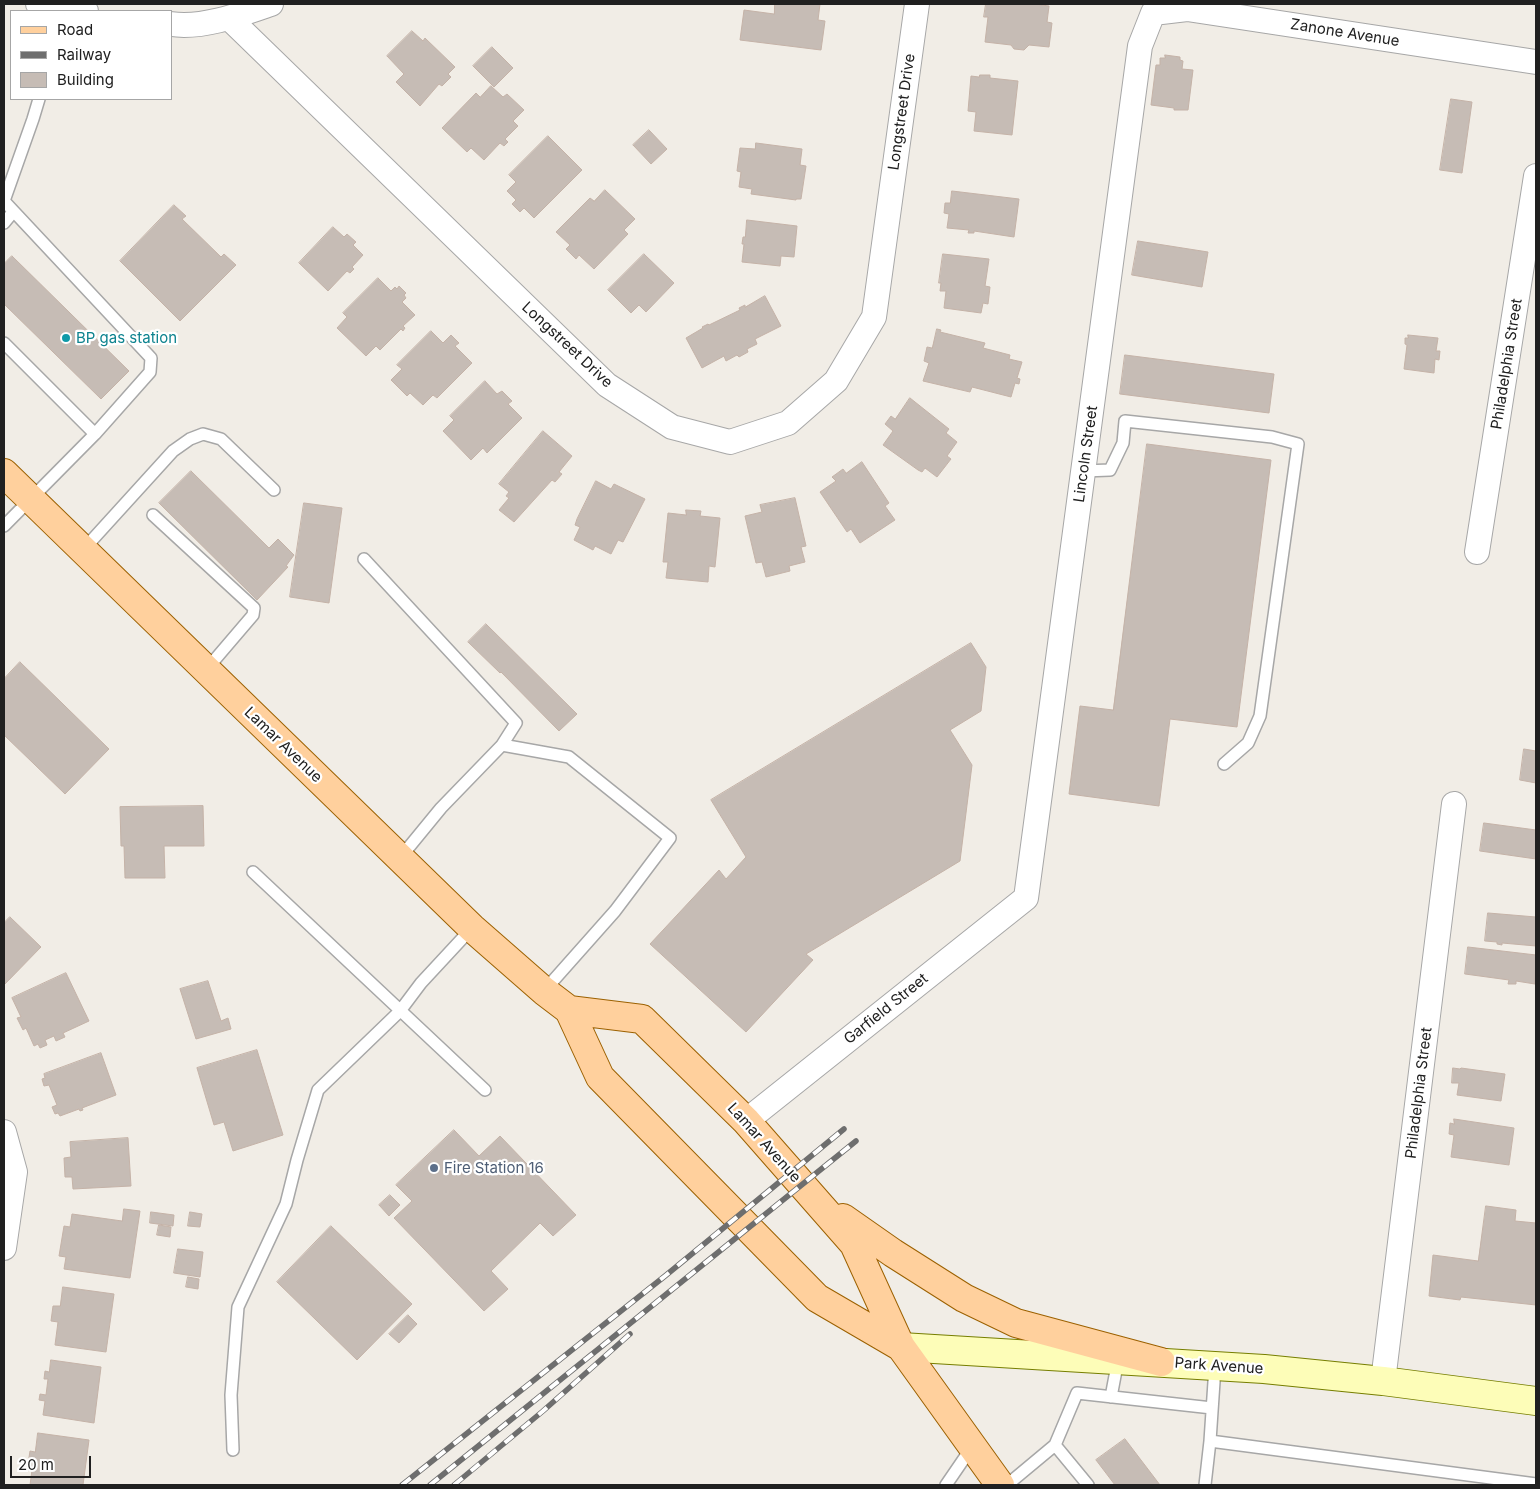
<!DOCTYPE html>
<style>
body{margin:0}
#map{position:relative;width:1540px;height:1489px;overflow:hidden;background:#f1ede6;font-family:Inter,sans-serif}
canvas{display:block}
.frame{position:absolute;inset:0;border:5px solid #202020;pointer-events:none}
.legend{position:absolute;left:10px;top:10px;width:162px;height:90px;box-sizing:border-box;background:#fff;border:1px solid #a6a6a6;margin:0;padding:6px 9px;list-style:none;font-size:15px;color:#202020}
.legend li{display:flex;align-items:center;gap:10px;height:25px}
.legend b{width:25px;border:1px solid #a6a6a6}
.scale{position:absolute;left:10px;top:1456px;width:81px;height:22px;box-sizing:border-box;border:2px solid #202020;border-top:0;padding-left:6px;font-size:15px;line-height:18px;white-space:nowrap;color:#202020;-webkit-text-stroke:4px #fff;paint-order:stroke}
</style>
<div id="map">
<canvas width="1540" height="1489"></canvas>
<div class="frame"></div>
<ul class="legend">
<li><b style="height:6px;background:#ffd09d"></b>Road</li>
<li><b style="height:6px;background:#6e6e6e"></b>Railway</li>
<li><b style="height:14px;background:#c6bcb5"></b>Building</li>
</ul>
<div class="scale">20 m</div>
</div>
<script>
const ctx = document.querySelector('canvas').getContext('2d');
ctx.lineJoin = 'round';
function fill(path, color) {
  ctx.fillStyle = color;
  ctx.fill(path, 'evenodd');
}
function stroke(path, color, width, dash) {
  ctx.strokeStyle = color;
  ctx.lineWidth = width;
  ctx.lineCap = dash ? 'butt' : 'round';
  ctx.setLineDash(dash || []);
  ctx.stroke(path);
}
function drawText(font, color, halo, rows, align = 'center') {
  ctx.font = font + ' Inter,sans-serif';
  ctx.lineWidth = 4.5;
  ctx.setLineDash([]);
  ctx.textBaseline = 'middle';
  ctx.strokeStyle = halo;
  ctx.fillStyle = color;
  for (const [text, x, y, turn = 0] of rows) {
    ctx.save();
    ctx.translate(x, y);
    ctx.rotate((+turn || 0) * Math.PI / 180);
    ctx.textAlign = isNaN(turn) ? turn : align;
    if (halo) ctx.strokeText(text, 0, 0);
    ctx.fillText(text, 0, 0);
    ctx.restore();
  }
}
const building = new Path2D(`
 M 775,4 L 820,4 L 818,20 L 825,21 L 821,50 L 740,40 L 744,10 L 774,14 Z
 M 986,4 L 1035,4 L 1049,6 L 1047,22 L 1052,23 L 1049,47 L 1029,45 L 1024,50 L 1014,49 L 1011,45 L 985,42 L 988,17 L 984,17 Z
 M 412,31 L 423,41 L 425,38 L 455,67 L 448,74 L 451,77 L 442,86 L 439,84 L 420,106 L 396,82 L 404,74 L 387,56 Z
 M 492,47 L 513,68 L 494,87 L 473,66 Z
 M 1165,55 L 1180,57 L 1180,60 L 1183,61 L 1182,69 L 1193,70 L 1188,110 L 1174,110 L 1174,108 L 1151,105 L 1156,65 L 1160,65 L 1160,58 L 1165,58 Z
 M 980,75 L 990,75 L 990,78 L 1018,81 L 1012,135 L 974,131 L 976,112 L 968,111 L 971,76 L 979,77 Z
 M 491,86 L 503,97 L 507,94 L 524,110 L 513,121 L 518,126 L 505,139 L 508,142 L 504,146 L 500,143 L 484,160 L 471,148 L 467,152 L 442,128 L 476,93 L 480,97 Z
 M 1451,99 L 1472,102 L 1462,173 L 1440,170 Z
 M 649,130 L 667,149 L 651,164 L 633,145 Z
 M 548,136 L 582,170 L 534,218 L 524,208 L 520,212 L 512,204 L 516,200 L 507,191 L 516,182 L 509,175 Z
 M 756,143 L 802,149 L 800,165 L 806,166 L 801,199 L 796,199 L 796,200 L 751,194 L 752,189 L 739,187 L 741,172 L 737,171 L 740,148 L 755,149 Z
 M 605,190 L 635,219 L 624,230 L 628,234 L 594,269 L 579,255 L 576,259 L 566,249 L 570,245 L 556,232 L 590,198 L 594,201 Z
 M 952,191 L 1019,199 L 1014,237 L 974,231 L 974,233 L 968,233 L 969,230 L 947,228 L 949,214 L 944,213 L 945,203 L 950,203 Z
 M 174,205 L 186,216 L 182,219 L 221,257 L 224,254 L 236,265 L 180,321 L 120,261 Z
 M 747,220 L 797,226 L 794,257 L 781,256 L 780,266 L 742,262 L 744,244 L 742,244 L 743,237 L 745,237 Z
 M 333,227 L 344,237 L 347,234 L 356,242 L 353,245 L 363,255 L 352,267 L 354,269 L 350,273 L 347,271 L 328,291 L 299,263 Z
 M 1138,241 L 1208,252 L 1202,287 L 1132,275 Z
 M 644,254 L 674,283 L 646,312 L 639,305 L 631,313 L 608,290 Z
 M 943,254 L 989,259 L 985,286 L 990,287 L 988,304 L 983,303 L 981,313 L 944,308 L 946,291 L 940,291 L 941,283 L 939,283 Z
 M 12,256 L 129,371 L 101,399 L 4,304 L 4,264 Z
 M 378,278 L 391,291 L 395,287 L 397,289 L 399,286 L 406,293 L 404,295 L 406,298 L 402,302 L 415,315 L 403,326 L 405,328 L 403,331 L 401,329 L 380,350 L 376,346 L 366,356 L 337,328 L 347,317 L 343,313 Z
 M 765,296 L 781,326 L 755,339 L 757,344 L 747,349 L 748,352 L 739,357 L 737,355 L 726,361 L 724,356 L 702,368 L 686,338 L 703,328 L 702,327 L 708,324 L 709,325 L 740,310 L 739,308 L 745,305 L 745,307 Z
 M 937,329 L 941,330 L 940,332 L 985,343 L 983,348 L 1010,355 L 1009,359 L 1022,362 L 1017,378 L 1020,379 L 1019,384 L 1015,383 L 1011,397 L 972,387 L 970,392 L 923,381 L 929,363 L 924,361 L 927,347 L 932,348 Z
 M 431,331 L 443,343 L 451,335 L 459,343 L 455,346 L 472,363 L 437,398 L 433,395 L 423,405 L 410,393 L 407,396 L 391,380 L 402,369 L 397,365 Z
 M 1408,335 L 1438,338 L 1436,351 L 1440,351 L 1439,360 L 1435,359 L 1434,373 L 1404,369 L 1407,345 L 1405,344 L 1405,338 L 1408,338 Z
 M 1125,355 L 1274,374 L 1269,413 L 1120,394 Z
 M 485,381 L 497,394 L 502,391 L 512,401 L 508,404 L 522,418 L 487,453 L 483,448 L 471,460 L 443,431 L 454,420 L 450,416 Z
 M 910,398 L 949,429 L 946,433 L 957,442 L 947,456 L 951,459 L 937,477 L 925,468 L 922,472 L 918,470 L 883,445 L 893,431 L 885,424 L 891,416 L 895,419 Z
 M 543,431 L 572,456 L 559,472 L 562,474 L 555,482 L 552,480 L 514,522 L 499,510 L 509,498 L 506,496 L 509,492 L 499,484 Z
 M 1147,444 L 1271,460 L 1237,727 L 1170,719 L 1159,806 L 1069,794 L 1080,706 L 1113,710 Z
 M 862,462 L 889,503 L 885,506 L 895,520 L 860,543 L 851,529 L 847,532 L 820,492 L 836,481 L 832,477 L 843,469 L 846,473 Z
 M 191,471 L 269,548 L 278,539 L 294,555 L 286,566 L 288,567 L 257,600 L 159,503 Z
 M 596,481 L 611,489 L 614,484 L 645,499 L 623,542 L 618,540 L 611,554 L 595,546 L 593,550 L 574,540 L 580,527 L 575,525 L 577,519 Z
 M 795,498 L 806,546 L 801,547 L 805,562 L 789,566 L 790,571 L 766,577 L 762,562 L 756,563 L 745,516 L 762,512 L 760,505 Z
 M 304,503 L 342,508 L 329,603 L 290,597 Z
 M 686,510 L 701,511 L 700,516 L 720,518 L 715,567 L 709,566 L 708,582 L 666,578 L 668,562 L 663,562 L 668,513 L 686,515 Z
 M 486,624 L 577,714 L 559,731 L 501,672 L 500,673 L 468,642 Z
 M 971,643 L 986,667 L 981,711 L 950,730 L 972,765 L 960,861 L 806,954 L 813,960 L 746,1032 L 650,944 L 719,870 L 726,879 L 746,857 L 711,800 Z
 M 20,662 L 109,749 L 65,794 L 4,735 L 4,679 Z
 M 1524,749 L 1536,751 L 1536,783 L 1520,780 Z
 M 203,806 L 204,846 L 164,846 L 165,878 L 125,878 L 124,846 L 121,846 L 120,807 Z
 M 1484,823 L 1536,830 L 1536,859 L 1480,851 Z
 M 1488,913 L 1536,917 L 1536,946 L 1502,943 L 1502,945 L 1497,944 L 1497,942 L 1485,941 Z
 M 10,917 L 41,947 L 4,985 L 4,923 Z
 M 1468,947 L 1536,955 L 1535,984 L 1516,981 L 1516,984 L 1508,984 L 1509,980 L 1465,974 Z
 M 66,973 L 89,1021 L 63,1033 L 65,1037 L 56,1041 L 54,1036 L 45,1040 L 47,1045 L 40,1048 L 38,1044 L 34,1046 L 26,1028 L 23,1030 L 17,1018 L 21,1017 L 12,998 Z
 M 208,981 L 221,1021 L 228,1018 L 231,1029 L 196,1039 L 180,989 Z
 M 257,1050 L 283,1135 L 233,1151 L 224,1122 L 214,1125 L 197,1068 Z
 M 101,1053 L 116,1095 L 82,1108 L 83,1110 L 80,1111 L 79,1109 L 60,1116 L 58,1113 L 55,1114 L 52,1107 L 57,1105 L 49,1085 L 44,1086 L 42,1079 L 45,1078 L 44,1074 Z
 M 1453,1068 L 1460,1069 L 1461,1068 L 1505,1074 L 1501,1101 L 1457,1095 L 1459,1083 L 1452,1083 Z
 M 1454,1119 L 1514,1128 L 1509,1165 L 1451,1157 L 1454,1135 L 1449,1134 L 1450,1123 L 1454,1124 Z
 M 454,1130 L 479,1156 L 500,1136 L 576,1215 L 553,1236 L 540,1223 L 491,1271 L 508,1289 L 484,1311 L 394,1218 L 412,1201 L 396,1185 Z
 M 128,1138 L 131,1186 L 73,1189 L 72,1177 L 65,1177 L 64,1158 L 71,1157 L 70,1142 Z
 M 390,1195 L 400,1205 L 389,1216 L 379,1205 Z
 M 1486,1206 L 1516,1210 L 1515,1221 L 1536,1223 L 1536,1305 L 1461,1297 L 1460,1300 L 1429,1296 L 1433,1255 L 1478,1261 Z
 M 124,1209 L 140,1211 L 130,1278 L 64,1269 L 66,1257 L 59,1256 L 64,1226 L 70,1227 L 72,1214 L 122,1221 Z
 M 151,1212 L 174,1215 L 173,1226 L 150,1223 Z
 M 190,1212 L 202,1214 L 200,1227 L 188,1226 Z
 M 159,1225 L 171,1227 L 170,1237 L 157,1235 Z
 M 331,1226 L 412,1304 L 357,1360 L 277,1282 Z
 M 178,1249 L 203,1252 L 200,1277 L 174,1273 Z
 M 188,1277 L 199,1279 L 198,1289 L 186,1287 Z
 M 63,1287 L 114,1294 L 106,1352 L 55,1345 L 58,1322 L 51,1321 L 53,1306 L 60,1306 Z
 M 408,1315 L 417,1324 L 399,1343 L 389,1334 Z
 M 51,1360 L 101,1367 L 94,1423 L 43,1415 L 45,1401 L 39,1400 L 40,1394 L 46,1395 L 48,1379 L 44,1379 L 45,1371 L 49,1372 Z
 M 38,1433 L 89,1440 L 83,1485 L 30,1485 L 32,1470 L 27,1470 L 30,1451 L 35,1452 Z
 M 1125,1439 L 1160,1485 L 1115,1485 L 1096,1460 Z`);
fill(building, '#c6bcb5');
stroke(building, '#c4b2a7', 1);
const lane = new Path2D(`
 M 4,201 L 151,358 L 150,372 L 95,434 L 4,526
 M 4,201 L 33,119 L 39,99
 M 4,223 L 13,212
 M 4,343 L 95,434
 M 1084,471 L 1110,470 L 1123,443 L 1125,421 L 1272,437 L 1298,444 L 1260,716 L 1248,743 L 1224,764
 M 153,515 L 254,608 L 253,615 L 206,670
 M 83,550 L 173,451 L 190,439 L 203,434 L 221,439 L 274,490
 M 364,559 L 516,723 L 502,745
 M 400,858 L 441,808 L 502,745 L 569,757 L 670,838 L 615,911 L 544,991
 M 253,872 L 485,1090
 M 1111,1397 L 1118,1360
 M 1210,1441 L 1215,1367
 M 233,1450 L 231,1395 L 238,1307 L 286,1204 L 297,1160 L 318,1090 L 400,1011 L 421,983 L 472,928
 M 946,1485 L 972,1447
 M 1007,1485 L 1055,1445
 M 1088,1485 L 1055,1445 L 1077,1393 L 1212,1408
 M 1205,1485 L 1210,1441 L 1536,1484`);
const street = new Path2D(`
 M 38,4 L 86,11
 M 230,19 L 607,385 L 672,427 L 730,442 L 788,423 L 836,381 L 874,317 L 917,4
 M 171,24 C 202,29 242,14 271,4
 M 1477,552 L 1536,176
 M 746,1121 L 1026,898 L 1140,46 L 1153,13 L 1187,9 L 1536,62
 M 4,1132 L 15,1172 L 4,1248
 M 1383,1381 L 1454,804`);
const secondary = new Path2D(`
 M 901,1347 L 1264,1369 L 1383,1381 L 1536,1401`);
const primary = new Path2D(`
 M 4,473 L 472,928 L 544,991 L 569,1010 L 600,1077 L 817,1298 L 901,1347
 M 569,1010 L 642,1019 L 746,1121 L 854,1244 L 901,1347 L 1000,1485
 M 843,1218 L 893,1253 L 964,1298 L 1016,1323 L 1161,1362`);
stroke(lane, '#a7a7a7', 14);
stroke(street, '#a7a7a7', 26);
stroke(secondary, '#767e00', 30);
stroke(primary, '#9c6100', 30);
stroke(lane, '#fff', 11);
stroke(street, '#fff', 24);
stroke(secondary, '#fdfdb8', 28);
stroke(primary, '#ffd09d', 28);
const rail = new Path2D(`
 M 402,1485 L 665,1276 L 844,1129
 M 430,1485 L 856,1141
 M 454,1485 L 543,1411 L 630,1334`);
stroke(rail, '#6e6e6e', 5.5);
stroke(rail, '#fff', 4, [11]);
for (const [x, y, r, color] of [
 [66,338,5,"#0f9aa8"],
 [434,1168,5,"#5c6f8a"]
]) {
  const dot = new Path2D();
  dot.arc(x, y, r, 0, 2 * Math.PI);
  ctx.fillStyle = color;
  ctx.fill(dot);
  stroke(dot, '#fff', 2);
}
drawText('15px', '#202020', '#fff', [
 ["Zanone Avenue",1345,33,9],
 ["Longstreet Drive",902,112,-82],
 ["Longstreet Drive",567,345,43],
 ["Philadelphia Street",1507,364,-81],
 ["Lincoln Street",1086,454,-82],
 ["Lamar Avenue",283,745,44],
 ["Garfield Street",886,1009,-39],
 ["Philadelphia Street",1419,1093,-83],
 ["Lamar Avenue",764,1143,48],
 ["Park Avenue",1219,1366,4]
]);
drawText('15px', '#0d838f', '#fff', [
 ["BP gas station",76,338]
], 'left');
drawText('15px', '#4e5e75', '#fff', [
 ["Fire Station 16",444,1168]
], 'left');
</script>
